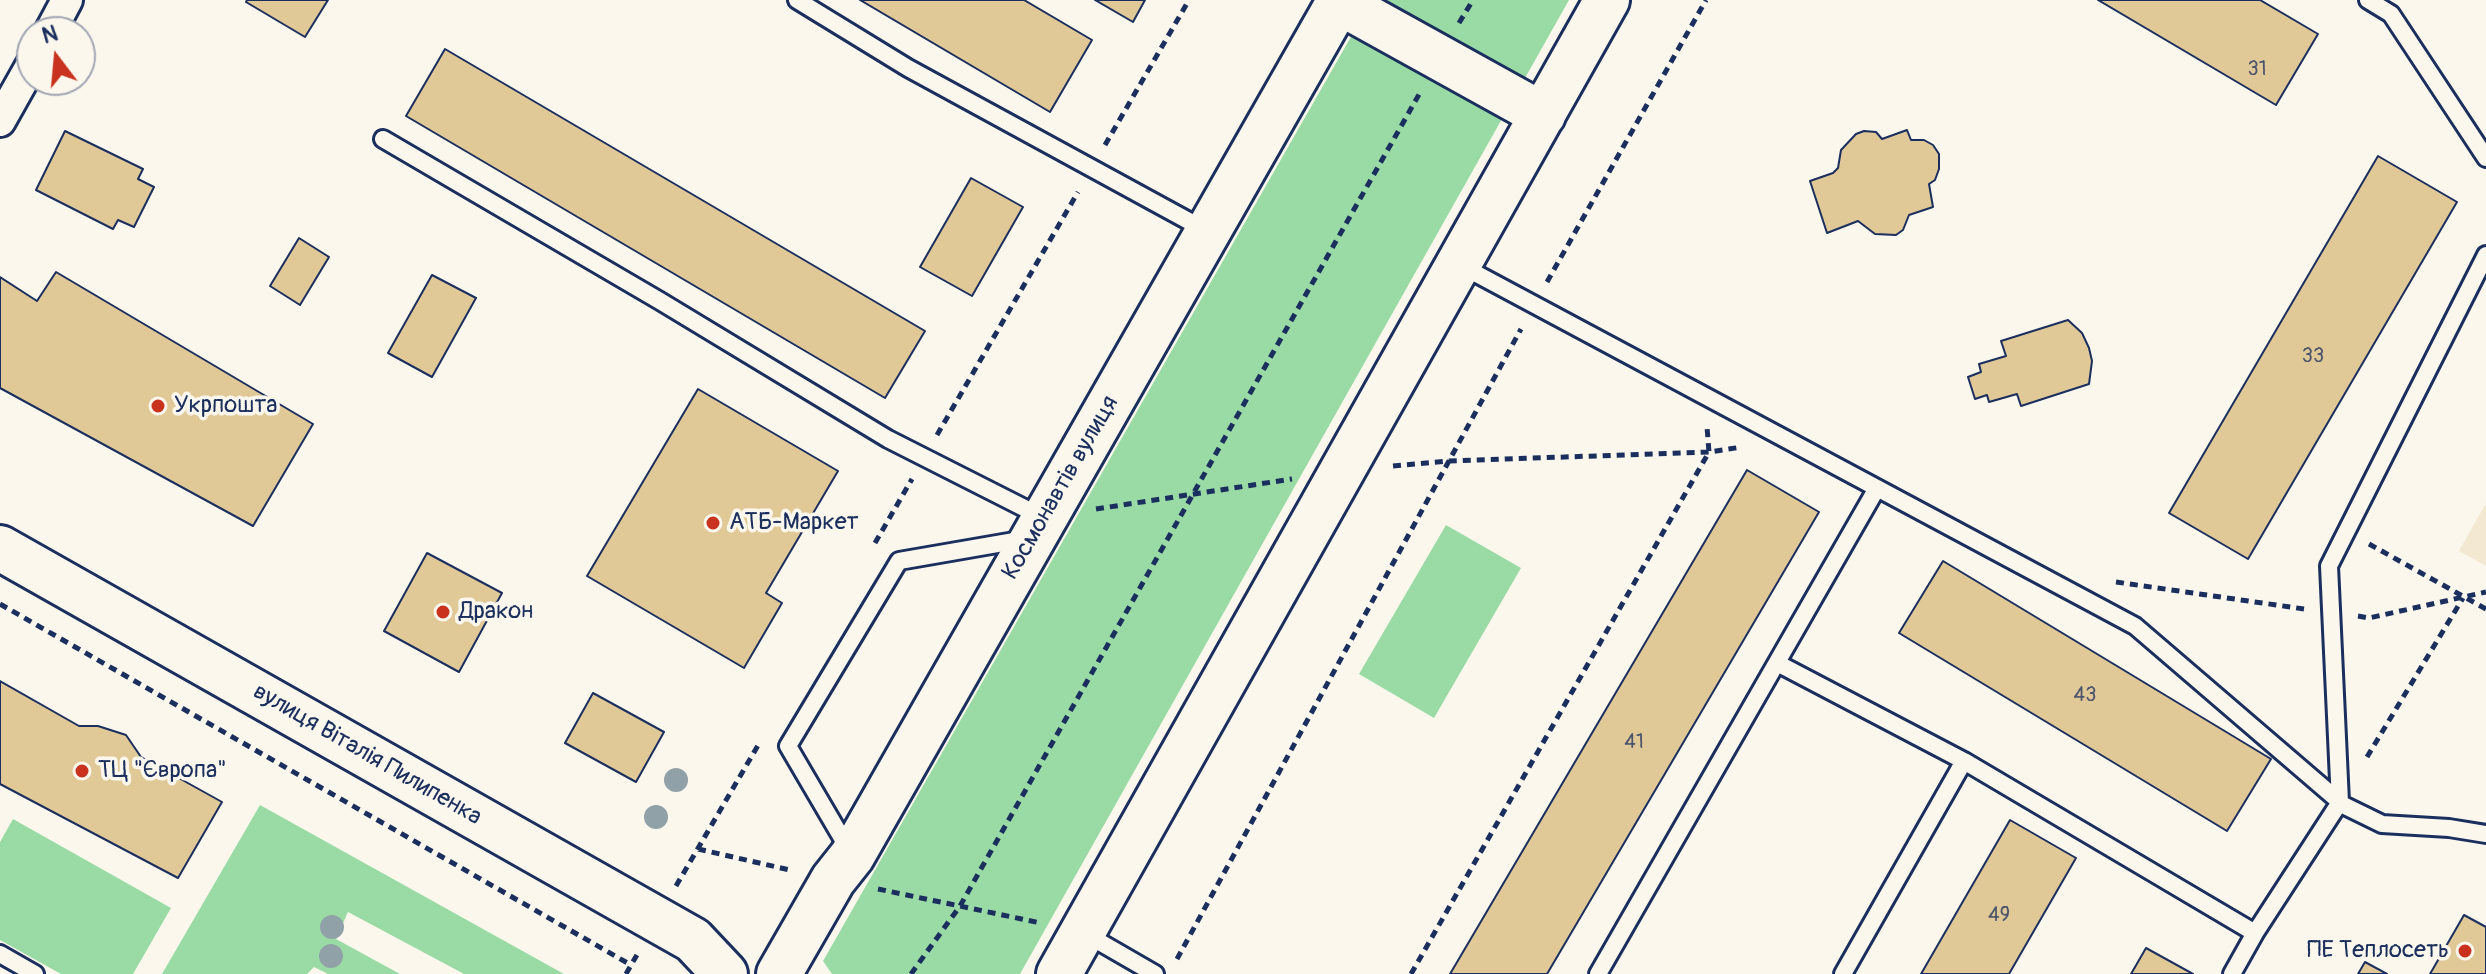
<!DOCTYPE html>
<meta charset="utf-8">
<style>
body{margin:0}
#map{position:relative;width:2486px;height:974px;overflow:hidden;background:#fbf7ec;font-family:Pangolin,sans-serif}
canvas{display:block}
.north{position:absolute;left:16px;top:16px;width:80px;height:80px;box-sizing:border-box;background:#fbf7ec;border:2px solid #a1a7b3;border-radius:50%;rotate:344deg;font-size:22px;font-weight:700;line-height:32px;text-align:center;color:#1b2f5e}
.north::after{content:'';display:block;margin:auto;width:28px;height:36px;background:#c8321e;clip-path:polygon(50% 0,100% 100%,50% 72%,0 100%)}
</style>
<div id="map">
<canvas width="2486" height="974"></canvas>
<div class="north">N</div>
</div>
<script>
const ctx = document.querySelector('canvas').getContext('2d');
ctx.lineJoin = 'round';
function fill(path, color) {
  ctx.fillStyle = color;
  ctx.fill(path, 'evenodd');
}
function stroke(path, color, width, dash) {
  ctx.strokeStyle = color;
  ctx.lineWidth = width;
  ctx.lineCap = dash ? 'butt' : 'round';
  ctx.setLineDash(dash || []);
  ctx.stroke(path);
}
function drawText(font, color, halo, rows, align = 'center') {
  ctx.font = font + ' Pangolin,sans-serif';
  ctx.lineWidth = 7;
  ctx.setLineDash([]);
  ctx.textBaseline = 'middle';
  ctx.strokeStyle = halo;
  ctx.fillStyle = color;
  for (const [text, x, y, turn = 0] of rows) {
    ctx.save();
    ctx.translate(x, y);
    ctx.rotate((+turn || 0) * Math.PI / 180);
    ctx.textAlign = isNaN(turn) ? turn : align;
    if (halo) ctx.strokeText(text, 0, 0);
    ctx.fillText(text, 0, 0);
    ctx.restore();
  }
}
fill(new Path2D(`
 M 2486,503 L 2486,566 L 2459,551 Z`), '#f3e9d2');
fill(new Path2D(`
 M 1372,0 L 1569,0 L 1020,974 L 832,974 L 823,961 Z
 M 1446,525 L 1521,568 L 1434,718 L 1359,674 Z
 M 260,805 L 564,974 L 464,974 L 348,912 L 336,939 L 400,974 L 328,974 L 314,967 L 307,974 L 162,974 Z
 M 13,819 L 171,908 L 133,974 L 61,974 L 0,940 L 0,842 Z`), '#9adba5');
const building = new Path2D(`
 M 247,0 L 328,0 L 305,37 L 246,2 Z
 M 860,0 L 1024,0 L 1092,40 L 1050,112 Z
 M 1095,0 L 1145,0 L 1133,22 Z
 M 2098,0 L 2260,0 L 2318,34 L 2276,105 Z
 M 445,49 L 925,331 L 885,398 L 406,116 Z
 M 1907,130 L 1911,140 L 1924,140 L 1933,145 L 1939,154 L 1939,169 L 1935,180 L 1929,184 L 1933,207 L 1909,215 L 1903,230 L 1896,235 L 1875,234 L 1858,221 L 1827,233 L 1810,181 L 1833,173 L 1838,168 L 1841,150 L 1856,134 L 1864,131 L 1876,132 L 1882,139 Z
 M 65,131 L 143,169 L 138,179 L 154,187 L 134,227 L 118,220 L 113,229 L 36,190 Z
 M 2378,156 L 2457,202 L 2248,559 L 2169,513 Z
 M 971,178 L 1023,207 L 972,296 L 920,267 Z
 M 299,238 L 329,257 L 300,305 L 270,286 Z
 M 56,272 L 313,424 L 253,526 L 0,388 L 0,277 L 37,301 Z
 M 432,275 L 476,298 L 432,377 L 388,353 Z
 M 2068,320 L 2082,333 L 2089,348 L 2092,361 L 2089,384 L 2021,406 L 2017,394 L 1989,402 L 1987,395 L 1975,399 L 1968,377 L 1981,372 L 1979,364 L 2006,356 L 2001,341 Z
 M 698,389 L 838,471 L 766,593 L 782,603 L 744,668 L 587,576 Z
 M 1747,470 L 1819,512 L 1547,974 L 1450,974 Z
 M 427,553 L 502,593 L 459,672 L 384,631 Z
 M 1943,561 L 2271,759 L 2227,831 L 1899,633 Z
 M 0,681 L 79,726 L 98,726 L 126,735 L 141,757 L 222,802 L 178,878 L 0,784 Z
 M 593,693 L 664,732 L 636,782 L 565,743 Z
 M 2010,820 L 2076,858 L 2009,974 L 1921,974 Z
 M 2464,915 L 2486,927 L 2486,974 L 2430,974 Z
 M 2146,948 L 2193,974 L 2131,974 Z
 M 2365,962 L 2387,974 L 2358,974 Z`);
fill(building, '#e1c897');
stroke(building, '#1b2f5e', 2);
const lane = new Path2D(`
 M 797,0 L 908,68 L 1207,231
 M 2368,0 L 2391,14 L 2486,158
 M 383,139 L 660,301 L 888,439 L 1042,517
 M 1460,265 L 2135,626 L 2340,802 L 2255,933 L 2232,974
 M 1777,663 L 1964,761 L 2255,933
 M 2340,802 L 2329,566 L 2486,255
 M 2339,803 L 2382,824 L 2449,828 L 2486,834
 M 849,850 L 788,746 L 899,561 L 1026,539
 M 1084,933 L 1155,974
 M 0,954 L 35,974
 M 1598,974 L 1877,488
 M 1843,974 L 1964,761`);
const street = new Path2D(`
 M 50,32 L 67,0
 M 0,121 L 32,64`);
const secondary = new Path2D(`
 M 1339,2 L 1543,115
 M 0,548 L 693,940 L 725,974
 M 779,974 L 833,880 L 852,856 L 1340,0
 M 1059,974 L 1607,0`);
stroke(lane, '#1b2f5e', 22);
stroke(street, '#1b2f5e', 36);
stroke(secondary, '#1b2f5e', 50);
stroke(new Path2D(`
 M 1459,23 L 1473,0
 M 1105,145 L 1189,0
 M 1547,282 L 1706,0
 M 937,435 L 1078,192
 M 1393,466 L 1449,461 L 1709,452 L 1742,447
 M 1096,509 L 1292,479
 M 875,543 L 912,479
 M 2369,544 L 2486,609
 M 2116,582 L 2304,609
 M 0,604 L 631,965
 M 2358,616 L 2369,618 L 2486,592
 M 2367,757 L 2463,598
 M 698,849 L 790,870
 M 676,886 L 760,742
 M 878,889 L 1041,923
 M 1177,959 L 1521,329
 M 626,974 L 638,953
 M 911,974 L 960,906 L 1421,91
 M 1411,974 L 1709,452 L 1707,427`), '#1b2f5e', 5, [8, 6]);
stroke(lane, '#fbf7ec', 16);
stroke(street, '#fbf7ec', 30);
stroke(secondary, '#fbf7ec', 44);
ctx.fillStyle = '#91a1a8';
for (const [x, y] of [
 [676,780],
 [656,817],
 [332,927],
 [331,956]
]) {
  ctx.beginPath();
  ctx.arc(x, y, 12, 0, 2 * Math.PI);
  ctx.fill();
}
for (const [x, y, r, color] of [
 [158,406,8,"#c8321e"],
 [713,523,8,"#c8321e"],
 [443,612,8,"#c8321e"],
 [82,771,8,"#c8321e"],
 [2465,951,8,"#c8321e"]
]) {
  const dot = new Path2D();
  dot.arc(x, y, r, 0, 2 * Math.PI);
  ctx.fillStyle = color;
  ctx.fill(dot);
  stroke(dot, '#fbf7ec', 3);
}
drawText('20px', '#4c556c', null, [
 ["31",2257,70],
 ["33",2313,357],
 ["43",2085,696],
 ["41",1634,743],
 ["49",1999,916]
]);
drawText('24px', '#1b2f5e', '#fbf7ec', [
 ["Укрпошта",174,406],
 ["АТБ-Маркет",729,523],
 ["Дракон",459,612],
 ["ТЦ \"Європа\"",98,771],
 ["ПЕ Теплосеть",2449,951,"right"]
], 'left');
drawText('24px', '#1b2f5e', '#fbf7ec', [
 ["Космонавтів вулиця",1061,488,-60],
 ["вулиця Віталія Пилипенка",367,755,30]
]);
</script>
